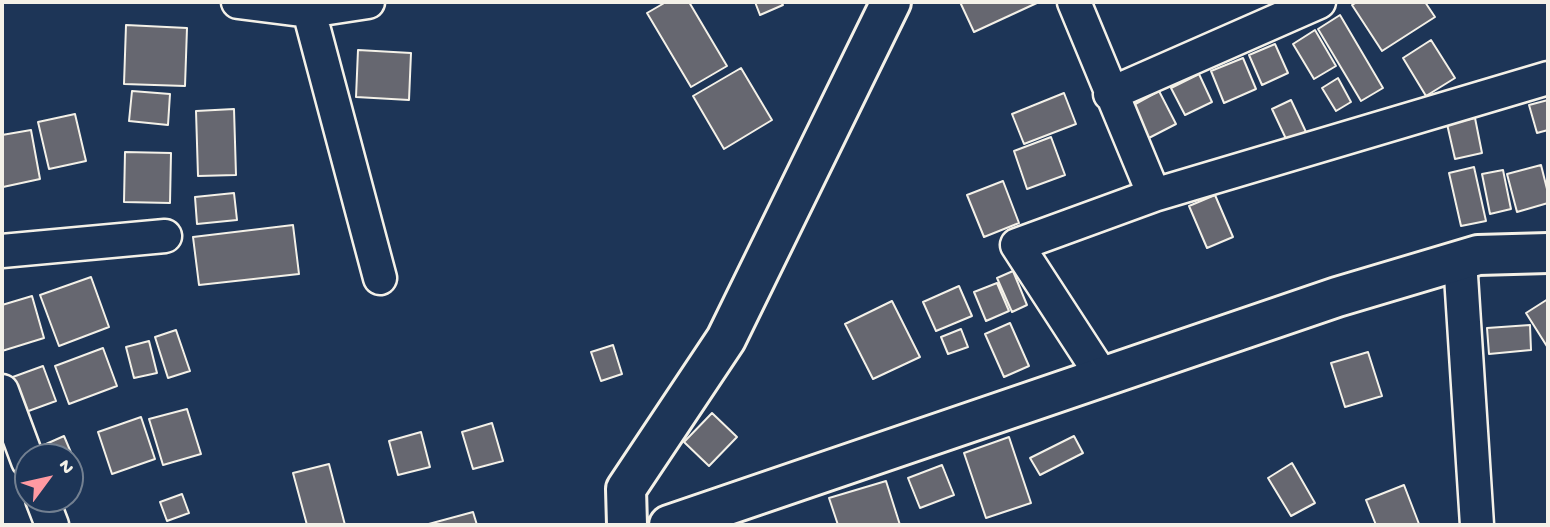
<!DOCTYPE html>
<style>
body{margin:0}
#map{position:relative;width:1550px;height:527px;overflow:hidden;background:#1d3557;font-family:"Gochi Hand",sans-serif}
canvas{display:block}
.frame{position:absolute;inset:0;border:4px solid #f4f1e8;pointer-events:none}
.north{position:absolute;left:14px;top:443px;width:70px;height:70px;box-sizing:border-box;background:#1d3557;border:2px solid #738091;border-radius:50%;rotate:57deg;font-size:19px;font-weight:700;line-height:28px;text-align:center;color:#f4f1e8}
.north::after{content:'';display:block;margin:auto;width:24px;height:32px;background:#ff9aa2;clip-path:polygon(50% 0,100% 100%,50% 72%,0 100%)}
</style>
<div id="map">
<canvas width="1550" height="527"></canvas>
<div class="frame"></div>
<div class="north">N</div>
</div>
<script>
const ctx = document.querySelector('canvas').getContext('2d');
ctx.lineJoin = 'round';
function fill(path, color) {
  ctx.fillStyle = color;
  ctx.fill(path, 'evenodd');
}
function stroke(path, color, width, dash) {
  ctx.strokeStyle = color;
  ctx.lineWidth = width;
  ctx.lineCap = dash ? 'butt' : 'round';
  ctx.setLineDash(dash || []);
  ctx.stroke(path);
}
const building = new Path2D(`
 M 666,2 L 689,2 L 727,66 L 691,87 L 647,13 Z
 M 755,2 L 781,2 L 783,5 L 760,15 Z
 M 960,2 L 1039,2 L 974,32 Z
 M 1357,2 L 1425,2 L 1435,17 L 1382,51 L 1352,5 Z
 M 1340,15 L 1383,88 L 1361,101 L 1318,29 Z
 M 126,25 L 187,28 L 185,86 L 124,84 Z
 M 1315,30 L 1336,66 L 1314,79 L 1293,44 Z
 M 1431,40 L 1455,78 L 1426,96 L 1403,58 Z
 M 1275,44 L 1288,73 L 1262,85 L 1249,55 Z
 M 358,50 L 411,53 L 409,100 L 356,97 Z
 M 1243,58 L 1256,89 L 1224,103 L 1211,71 Z
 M 741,68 L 772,120 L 724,149 L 693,96 Z
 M 1199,74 L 1212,102 L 1185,115 L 1171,88 Z
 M 1338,78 L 1351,102 L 1336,111 L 1322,88 Z
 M 132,91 L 170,94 L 168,125 L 129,121 Z
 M 1159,91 L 1176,124 L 1145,140 L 1128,108 Z
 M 1064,93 L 1076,124 L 1024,144 L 1012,114 Z
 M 1291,100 L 1306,132 L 1287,141 L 1272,109 Z
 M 1548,100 L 1548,130 L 1537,133 L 1529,105 Z
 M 234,109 L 236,175 L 198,176 L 196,111 Z
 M 75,114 L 86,161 L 49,169 L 38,122 Z
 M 1475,118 L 1482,153 L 1455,159 L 1447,124 Z
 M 31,130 L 40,179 L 3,187 L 2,135 Z
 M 1051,137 L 1065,175 L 1027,189 L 1014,151 Z
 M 125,152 L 171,153 L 170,203 L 124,202 Z
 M 1541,165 L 1548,193 L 1548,203 L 1517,212 L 1507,174 Z
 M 1474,167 L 1486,221 L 1461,226 L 1449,173 Z
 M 1503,170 L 1511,209 L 1490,214 L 1482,174 Z
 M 1003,181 L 1019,223 L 984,237 L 967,195 Z
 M 234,193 L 237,220 L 197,224 L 195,197 Z
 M 1215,195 L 1233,237 L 1207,248 L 1189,206 Z
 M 293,225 L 299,274 L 199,285 L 193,237 Z
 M 1013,271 L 1027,305 L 1012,312 L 997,278 Z
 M 91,277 L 109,327 L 59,346 L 40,295 Z
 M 997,283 L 1009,311 L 986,321 L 974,292 Z
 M 959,286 L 972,316 L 936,331 L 923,302 Z
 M 32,296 L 44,338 L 2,351 L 2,305 Z
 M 1548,299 L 1548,348 L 1526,313 Z
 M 892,301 L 920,357 L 873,379 L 845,324 Z
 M 1010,323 L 1029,366 L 1004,377 L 985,334 Z
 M 1530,325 L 1531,350 L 1489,354 L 1487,328 Z
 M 961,329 L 968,347 L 948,354 L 941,337 Z
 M 176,330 L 190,371 L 168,378 L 155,337 Z
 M 149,341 L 157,373 L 134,378 L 126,347 Z
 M 613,345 L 622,374 L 601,381 L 591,352 Z
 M 103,348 L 117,386 L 69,404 L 55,366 Z
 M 1368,352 L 1382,396 L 1345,407 L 1331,363 Z
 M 43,366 L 56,401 L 23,413 L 10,378 Z
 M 187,409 L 201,454 L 163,465 L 149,419 Z
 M 712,413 L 737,437 L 709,466 L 684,442 Z
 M 141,417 L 155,459 L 112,474 L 98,432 Z
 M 492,423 L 503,461 L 473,469 L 462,432 Z
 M 421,432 L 430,467 L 398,475 L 389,441 Z
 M 64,436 L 78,469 L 70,473 L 70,457 L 40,457 L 37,448 Z
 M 1074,436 L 1083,453 L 1040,475 L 1030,458 Z
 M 1009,437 L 1031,503 L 986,518 L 964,453 Z
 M 1292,463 L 1315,503 L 1291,516 L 1268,478 Z
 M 329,464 L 345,525 L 307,525 L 293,473 Z
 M 942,465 L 954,495 L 920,508 L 908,478 Z
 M 886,481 L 900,525 L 838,525 L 829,498 Z
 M 1404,485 L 1419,524 L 1376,525 L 1366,500 Z
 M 182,494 L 189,513 L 167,521 L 160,502 Z
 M 473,512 L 477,525 L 425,525 Z`);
fill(building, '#666770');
stroke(building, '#f4f1e8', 2);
const street = new Path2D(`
 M 238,2 L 309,11 L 368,2
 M 304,2 L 309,11 L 380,278
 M 1074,2 L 1154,195 L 1017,245 L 1102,376
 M 1110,94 L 1319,2
 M 1154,195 L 1548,78
 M 2,251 L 165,236
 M 1460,260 L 1477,525
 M 2,391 L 28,461
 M 42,499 L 52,525`);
const secondary = new Path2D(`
 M 627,525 L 626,489 L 726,339 L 891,2
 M 669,525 L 1337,297 L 1478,255 L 1548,253`);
stroke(street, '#f4f1e8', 37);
stroke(secondary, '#f4f1e8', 44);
stroke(street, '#1d3557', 32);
stroke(secondary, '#1d3557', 38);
</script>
